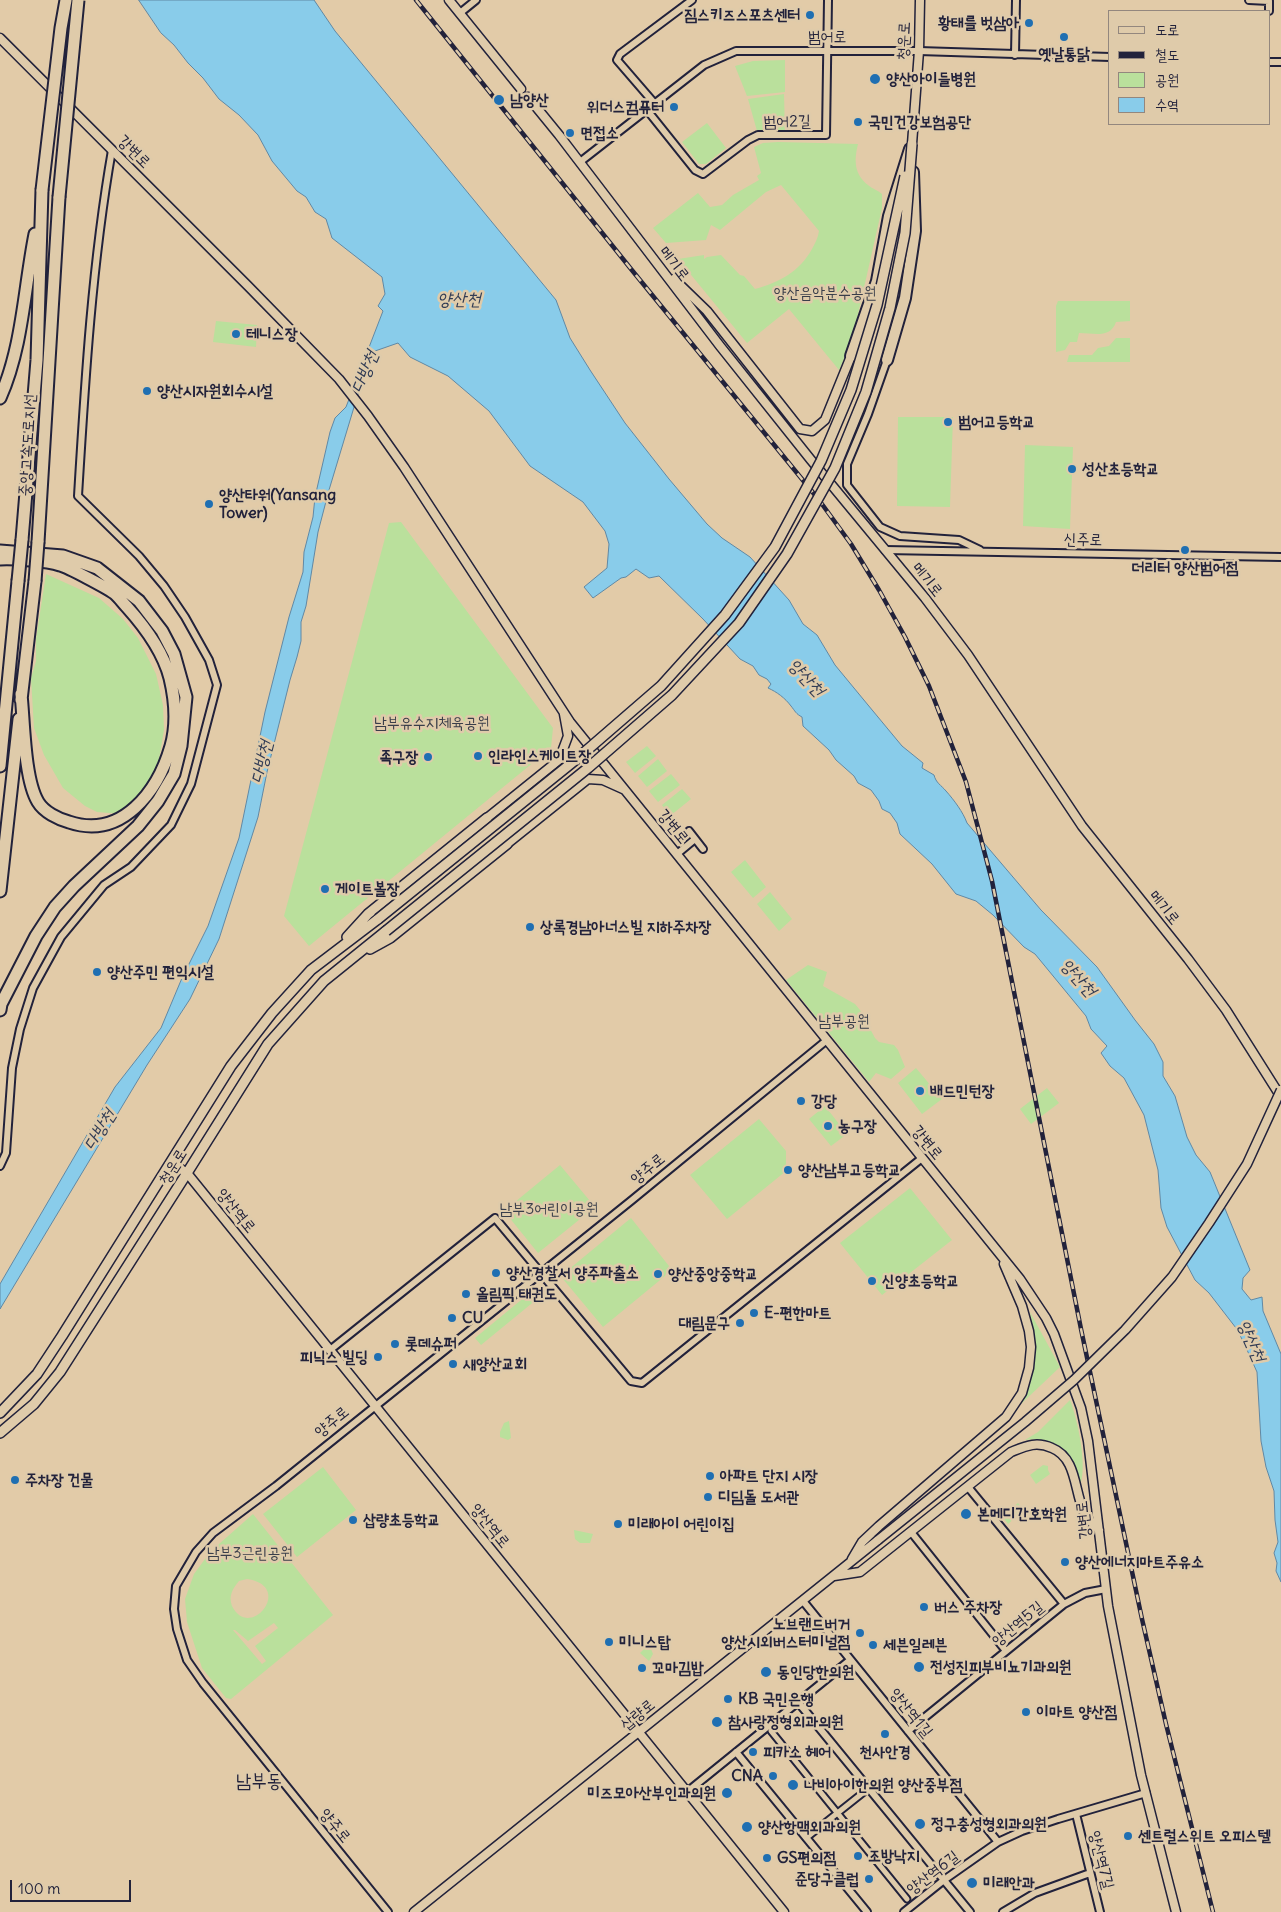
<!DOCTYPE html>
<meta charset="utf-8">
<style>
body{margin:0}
#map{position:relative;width:1281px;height:1912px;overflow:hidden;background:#e2cba8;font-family:Delius,"Poor Story",sans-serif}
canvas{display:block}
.legend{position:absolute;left:1108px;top:10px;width:162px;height:115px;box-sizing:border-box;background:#dfcbaa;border:1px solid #93877e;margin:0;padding:6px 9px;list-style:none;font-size:15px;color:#22223b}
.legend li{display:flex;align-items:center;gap:10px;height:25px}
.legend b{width:25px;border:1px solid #93877e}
.scale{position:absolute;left:10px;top:1880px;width:121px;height:22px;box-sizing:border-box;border:2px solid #22223b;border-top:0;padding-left:6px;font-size:15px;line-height:18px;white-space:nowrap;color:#22223b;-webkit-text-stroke:4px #dfcbaa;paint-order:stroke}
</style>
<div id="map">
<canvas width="1281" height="1912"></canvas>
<ul class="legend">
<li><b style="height:6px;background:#dfcbaa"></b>도로</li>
<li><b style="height:6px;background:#22223b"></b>철도</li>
<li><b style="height:14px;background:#bae09c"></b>공원</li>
<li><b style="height:14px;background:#89ccea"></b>수역</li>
</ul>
<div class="scale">100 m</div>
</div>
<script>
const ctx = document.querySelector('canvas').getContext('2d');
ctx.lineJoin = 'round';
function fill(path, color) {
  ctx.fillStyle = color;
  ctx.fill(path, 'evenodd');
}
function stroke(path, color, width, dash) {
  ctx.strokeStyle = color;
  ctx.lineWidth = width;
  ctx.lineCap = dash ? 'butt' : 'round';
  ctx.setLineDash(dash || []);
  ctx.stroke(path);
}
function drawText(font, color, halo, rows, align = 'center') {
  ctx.font = font + ' Delius,"Poor Story",sans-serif';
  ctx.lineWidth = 5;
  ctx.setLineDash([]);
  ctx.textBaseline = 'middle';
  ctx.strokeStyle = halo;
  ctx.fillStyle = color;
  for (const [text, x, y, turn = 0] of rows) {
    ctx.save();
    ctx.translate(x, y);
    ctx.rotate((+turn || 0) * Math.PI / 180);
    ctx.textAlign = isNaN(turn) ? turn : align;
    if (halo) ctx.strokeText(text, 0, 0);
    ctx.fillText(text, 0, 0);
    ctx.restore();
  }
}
fill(new Path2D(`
 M 785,60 L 785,92 L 747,96 L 735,66 L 753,61 Z
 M 784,94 L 785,131 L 757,131 L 748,99 Z
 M 707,123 L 726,148 L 706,164 L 699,164 L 682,142 Z
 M 778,142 L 858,144 C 854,160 854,174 868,185 C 872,189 878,190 882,194 L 882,208 L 852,341 L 839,370 L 789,309 L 747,343 L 678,259 L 704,255 L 704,259 L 707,257 L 721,255 L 740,275 L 744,276 L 755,289 C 780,282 799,272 812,249 C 815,243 818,238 819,231 L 781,185 L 766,192 L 720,230 L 711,225 L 706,240 L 666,243 L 653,228 L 698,193 L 710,207 L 722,205 L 733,195 L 759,180 L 757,176 L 761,173 L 754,147 L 763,143 Z
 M 1058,301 L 1130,301 L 1130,321 L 1116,322 C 1110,339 1094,333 1079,333 L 1077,342 L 1070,342 L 1065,350 L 1056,352 L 1056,306 Z
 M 216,321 L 257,325 L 256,347 L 213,342 Z
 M 1116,338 L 1130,338 L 1130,362 L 1067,362 L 1069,355 L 1092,355 L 1098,348 L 1109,346 Z
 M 898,417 L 953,417 L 950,507 L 897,506 Z
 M 1025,445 L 1073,447 L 1070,529 L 1023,526 Z
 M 401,522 L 553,728 L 551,748 L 309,946 L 284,916 L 389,523 Z
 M 46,574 L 99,598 L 123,619 L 138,638 L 156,674 L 163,705 L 164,730 L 158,765 L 146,793 L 121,814 L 97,812 L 85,806 L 63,788 L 44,755 L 34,728 L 31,678 L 36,661 L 36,639 Z
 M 647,746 L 656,756 L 635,773 L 626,762 Z
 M 658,759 L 667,771 L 647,787 L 638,776 Z
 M 671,774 L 680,785 L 658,802 L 649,791 Z
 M 682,789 L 691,799 L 670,816 L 662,805 Z
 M 745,860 L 766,887 L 753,898 L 731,872 Z
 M 770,892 L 792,919 L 779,931 L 757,904 Z
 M 808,965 L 827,972 L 823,986 L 855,1004 L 860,1010 L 875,1038 L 879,1042 L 894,1045 L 898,1050 L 905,1067 L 891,1079 L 876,1073 L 869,1082 L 786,980 Z
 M 916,1068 L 942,1099 L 922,1114 L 898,1083 Z
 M 1047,1088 L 1059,1103 L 1031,1124 L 1020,1109 Z
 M 825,1106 L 847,1134 L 831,1146 L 809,1119 Z
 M 759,1119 L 786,1151 L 786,1171 L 727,1219 L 690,1175 Z
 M 560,1165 L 595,1207 L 538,1253 L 504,1211 Z
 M 910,1188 L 952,1240 L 882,1295 L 840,1243 Z
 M 631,1218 L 669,1266 L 665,1276 L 603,1327 L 563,1279 L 568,1270 Z
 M 532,1291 L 539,1292 L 542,1295 L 481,1345 L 475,1338 Z
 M 1030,1312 L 1060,1367 L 1021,1404 L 1033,1369 L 1036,1344 Z
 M 1070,1400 C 1077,1417 1089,1470 1079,1487 C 1067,1459 1062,1436 1025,1440 L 1038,1432 Z
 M 509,1421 L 511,1438 L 508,1440 L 500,1437 L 500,1432 L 504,1423 Z
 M 1043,1465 L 1048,1466 L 1048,1470 L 1050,1474 L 1036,1484 L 1030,1475 Z
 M 323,1467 L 356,1510 L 297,1557 L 263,1514 Z
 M 1018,1503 L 1024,1510 L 1008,1524 L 1002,1516 Z
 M 253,1514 L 333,1615 L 231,1699 L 226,1698 L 202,1668 L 187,1622 L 185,1599 L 194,1574 L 205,1559 L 219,1544 ZM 247,1579 C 295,1586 250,1642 232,1606 C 228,1596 233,1588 239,1581 ZM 274,1623 L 278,1628 L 255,1646 L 266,1661 L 262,1664 L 233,1630 L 235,1630 L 248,1641 Z
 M 574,1530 L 593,1534 L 590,1543 L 580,1543 L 575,1539 Z
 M 646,1647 L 651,1649 L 653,1654 L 649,1661 L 640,1653 Z`), '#bae09c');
const water = new Path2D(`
 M 139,0 L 314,0 L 335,31 L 556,300 L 570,338 L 590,370 L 625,423 L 669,479 L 707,524 L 722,538 L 750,557 L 789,600 L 803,624 L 817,635 L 835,665 L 868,705 L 902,746 L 923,763 L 922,768 L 934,775 C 936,783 941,785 946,791 C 954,800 963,812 967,823 L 1041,910 L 1097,967 L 1135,1020 L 1154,1044 L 1163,1062 L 1163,1076 L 1175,1096 L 1187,1137 L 1196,1155 L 1210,1172 L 1250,1270 L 1243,1278 L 1242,1289 L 1251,1300 L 1262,1297 L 1263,1311 L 1281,1354 L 1281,1582 L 1276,1571 L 1277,1563 L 1274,1553 L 1278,1542 L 1275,1520 L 1274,1491 L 1266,1467 L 1261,1441 L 1257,1372 L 1243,1341 L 1236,1328 L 1209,1293 L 1195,1280 L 1167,1227 L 1161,1208 L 1158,1170 L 1144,1115 L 1124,1078 L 1110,1066 L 1101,1053 L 1107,1046 L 1091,1029 L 1086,1016 L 1035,954 L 1024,947 L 993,915 L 976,901 L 956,894 L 932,864 L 900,834 L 897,823 L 890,813 L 882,809 L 879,801 L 871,790 L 858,783 L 854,776 L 836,760 L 829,750 L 803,726 L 802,717 C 796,714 795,711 791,706 C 785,698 777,692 768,688 L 771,684 L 767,679 L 759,675 L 753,666 L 740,659 L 703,619 L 659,576 L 649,578 L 636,569 L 626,577 L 621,578 L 593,598 L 584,587 L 607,568 L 609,544 L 605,531 L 583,502 L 530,466 L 489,411 L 448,376 L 410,357 L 398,343 L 375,351 L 361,384 L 329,490 L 318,532 L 306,606 L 301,622 L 301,641 L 297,657 L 290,680 L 267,772 L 258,817 L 219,939 L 190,999 L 147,1065 L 0,1309 L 0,1284 L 115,1087 L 161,1028 L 182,978 L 208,926 L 239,838 L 265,712 L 289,617 L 303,572 L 304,552 L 313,517 L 315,497 L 330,432 L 335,418 L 346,407 L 383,311 L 378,306 L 385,294 L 382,277 L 332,238 L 326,219 L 315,212 L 306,197 L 297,191 L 272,161 L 258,135 L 239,115 L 219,99 L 203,78 L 188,63 L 174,45 L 161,33 Z`);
fill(water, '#89ccea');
stroke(water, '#6088a4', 1);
const pedestrian = new Path2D(`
 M 771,1731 L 907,1899
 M 806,1838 L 869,1788`);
const minor = new Path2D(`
 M 1249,0 L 1269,1 L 1269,11
 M 460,13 L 476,0
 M 1015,55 L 1016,0
 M 1270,62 L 1281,62
 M 655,104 L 617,60 L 620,54 L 692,0
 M 647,110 L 695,170 L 703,174 L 748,140 L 758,135 L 826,135 L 828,0
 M 580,162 L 704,65 L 736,51 L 919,51 L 1110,57
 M 887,360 L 868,414 L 847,464 L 847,485 L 880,527 L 900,536 L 959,540 L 980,550
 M 885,550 L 1281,557
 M 689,831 L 703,849
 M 677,854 L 695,839
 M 0,1166 L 6,1153 L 12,1068 L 20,1029 L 33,988 L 61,937 L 104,885 L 131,867 L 171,825 L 191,784 L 217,685 L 209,660 L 185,617 L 164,586 L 139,556 L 78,496 C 85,381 92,264 112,150
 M 330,1350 L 495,1218 L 631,1381 L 642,1383 L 922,1158
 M 968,1487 L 1064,1604
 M 911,1532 L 1006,1651
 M 803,1601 L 998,1842
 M 798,1702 L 970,1912
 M 908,1731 L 1064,1604 L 1085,1593 L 1106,1589
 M 736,1752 L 867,1912
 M 687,1792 L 850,1660
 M 1076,1814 L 1100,1912
 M 388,1912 L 203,1683 L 187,1660 L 177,1629 L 174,1609 L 176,1586 L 196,1552 L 213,1533 L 276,1486 L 632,1200 L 827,1040
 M 904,1912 L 944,1880 L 998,1842 L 1022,1831 L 1058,1819 L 1146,1793
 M 1003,1912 L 1035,1893 L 1090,1873`);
const tertiary = new Path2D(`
 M 449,0 L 521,89
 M 0,38 L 248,286 L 339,379 L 368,416 L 404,467 L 570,722 L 1020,1279 L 1046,1318 L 1054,1334 L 1081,1408 L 1088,1441 L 1108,1606 L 1141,1775 L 1176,1912
 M 528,97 L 559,135 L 720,346 L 811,460 L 925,598 L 968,655 L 1082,826 L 1188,959 L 1226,1010 L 1281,1097
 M 912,144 L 919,51 L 920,0
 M 674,279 L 707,311 L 800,429 L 812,431 L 825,420 L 851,356
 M 487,818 L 559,760 L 568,736 L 564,714
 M 507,844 L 588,779 L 603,780 L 623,789
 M 171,1163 L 187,1173 L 784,1912
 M 852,1559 L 862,1542 L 879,1526 L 1006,1417 L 1022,1393 L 1029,1368 L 1031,1347 L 1029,1331 L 1022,1306 L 1004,1264
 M 834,1576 L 860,1572 L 1011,1452 C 1026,1446 1036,1441 1052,1448 C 1077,1458 1074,1491 1084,1512 C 1087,1519 1094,1525 1099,1530
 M 414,1912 L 878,1540`);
const secondary = new Path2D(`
 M 347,937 L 368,914 L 487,818
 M 370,949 L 390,938 L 507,844
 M 0,1413 L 37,1374 L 62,1336 L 231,1066 L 272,1013 L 311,970 L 378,919
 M 0,1433 L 34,1404 L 60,1372 L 187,1173 L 268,1044 L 324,981 L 386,931`);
const primary = new Path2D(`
 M 851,356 L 877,281 L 889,216 L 910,149
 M 887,360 L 905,298 L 915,231 L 913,172`);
const motorway = new Path2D(`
 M 0,398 C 23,346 24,289 35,234
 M 22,540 L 37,360 L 42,190
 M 38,542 L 59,197
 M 0,551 L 63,556 L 97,568 L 139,601 L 162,631 L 174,654 L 186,697 L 181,746 L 174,774 L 158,801 L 138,826 L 74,886 L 55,907 L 36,936 L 1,1004 L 0,1010
 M 0,559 C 13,558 47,561 60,565 C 68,567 107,588 114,593 C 119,597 123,603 127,607 C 145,627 163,651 170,678 C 175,699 177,725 171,746 C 158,791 122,840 69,822 C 58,819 44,812 38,802 C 24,779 24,721 21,694
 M 21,700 L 35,581
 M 0,766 L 18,581
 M 0,891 L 19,719`);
stroke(pedestrian, '#22223b', 9);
stroke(minor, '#22223b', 10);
stroke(tertiary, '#22223b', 11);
stroke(secondary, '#22223b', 12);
stroke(primary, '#22223b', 14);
stroke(motorway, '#22223b', 15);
stroke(pedestrian, '#dfcbaa', 5);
stroke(minor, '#dfcbaa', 6);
stroke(tertiary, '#dfcbaa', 8);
stroke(secondary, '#dfcbaa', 9);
stroke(primary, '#dfcbaa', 10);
stroke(motorway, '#dfcbaa', 11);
const rail = new Path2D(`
 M 416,0 L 631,269 L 819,500 L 851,544 L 879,590 L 905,637 L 929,686 L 966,782 L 992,881 L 1081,1329 L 1142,1619 L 1166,1724 L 1213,1912`);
stroke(rail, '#22223b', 4.5);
stroke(rail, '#dfcbaa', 2.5, [8]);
const tertiaryBridge = new Path2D(`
 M 878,1540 L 1025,1422 L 1074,1380 L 1125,1330 L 1172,1277 L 1209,1223 L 1247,1164 L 1281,1090`);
const secondaryBridge = new Path2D(`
 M 378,919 L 579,757 L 661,686 L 725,615 L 775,547 L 821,461 L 851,390 L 877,305 L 905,176
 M 386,931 L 588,768 L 672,695 L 739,623 L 787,554 L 835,468 L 866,392 L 890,308 L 905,233 L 912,144`);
const motorwayBridge = new Path2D(`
 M 42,190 L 61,28 L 66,0
 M 59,197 L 78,0
 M 18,581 L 22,540
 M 35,581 L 38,542`);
stroke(tertiaryBridge, '#22223b', 11, []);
stroke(secondaryBridge, '#22223b', 12, []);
stroke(motorwayBridge, '#22223b', 15, []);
stroke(tertiaryBridge, '#dfcbaa', 8);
stroke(secondaryBridge, '#dfcbaa', 9);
stroke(motorwayBridge, '#dfcbaa', 11);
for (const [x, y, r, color] of [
 [810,15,5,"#1f6fb2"],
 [1029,23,5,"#1f6fb2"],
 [1064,37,5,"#1f6fb2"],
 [875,79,6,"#1f6fb2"],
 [499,100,6,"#1f6fb2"],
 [674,107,5,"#1f6fb2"],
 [858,122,5,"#1f6fb2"],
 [570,133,5,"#1f6fb2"],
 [236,334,5,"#1f6fb2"],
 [147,391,5,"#1f6fb2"],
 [948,422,5,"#1f6fb2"],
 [1072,469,5,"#1f6fb2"],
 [209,504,5,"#1f6fb2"],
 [1185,550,5,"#1f6fb2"],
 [478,756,5,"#1f6fb2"],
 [428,757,5,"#1f6fb2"],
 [325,889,5,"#1f6fb2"],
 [530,927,5,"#1f6fb2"],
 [97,972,5,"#1f6fb2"],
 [920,1091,5,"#1f6fb2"],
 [801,1101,5,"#1f6fb2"],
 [828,1126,5,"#1f6fb2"],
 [788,1170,5,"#1f6fb2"],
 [496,1273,5,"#1f6fb2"],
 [658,1274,5,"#1f6fb2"],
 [872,1281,5,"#1f6fb2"],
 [466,1294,5,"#1f6fb2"],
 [754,1313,5,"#1f6fb2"],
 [452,1318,5,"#1f6fb2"],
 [740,1323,5,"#1f6fb2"],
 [395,1344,5,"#1f6fb2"],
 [378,1357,5,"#1f6fb2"],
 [453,1364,5,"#1f6fb2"],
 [710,1476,5,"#1f6fb2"],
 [15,1480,5,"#1f6fb2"],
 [708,1497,5,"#1f6fb2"],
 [966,1514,6,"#1f6fb2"],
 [353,1520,5,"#1f6fb2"],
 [618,1524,5,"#1f6fb2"],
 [1065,1562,5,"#1f6fb2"],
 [924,1607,5,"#1f6fb2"],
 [860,1633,5,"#1f6fb2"],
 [609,1642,5,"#1f6fb2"],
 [873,1645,5,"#1f6fb2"],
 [919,1667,6,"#1f6fb2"],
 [642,1668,5,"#1f6fb2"],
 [766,1672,6,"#1f6fb2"],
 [728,1699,5,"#1f6fb2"],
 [1026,1712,5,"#1f6fb2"],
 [717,1722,6,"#1f6fb2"],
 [885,1734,5,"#1f6fb2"],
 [753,1752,5,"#1f6fb2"],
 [773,1776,5,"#1f6fb2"],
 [793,1785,6,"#1f6fb2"],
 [727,1793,6,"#1f6fb2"],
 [920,1824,6,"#1f6fb2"],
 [747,1827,6,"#1f6fb2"],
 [1128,1836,5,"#1f6fb2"],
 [858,1856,5,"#1f6fb2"],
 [767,1858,5,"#1f6fb2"],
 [869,1879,5,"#1f6fb2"],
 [972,1883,6,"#1f6fb2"]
]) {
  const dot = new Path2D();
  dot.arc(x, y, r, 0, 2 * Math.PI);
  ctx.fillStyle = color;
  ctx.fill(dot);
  stroke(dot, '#dfcbaa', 2);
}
drawText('bold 16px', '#22223b', '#dfcbaa', [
 ["짐스키즈스포츠센터",800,15,"right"],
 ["황태를 벗삼아",1019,23,"right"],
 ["옛날통닭",1064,54,"center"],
 ["양산아이들병원",886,79],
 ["남양산",510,100],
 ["위더스컴퓨터",664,107,"right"],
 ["국민건강보험공단",868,122],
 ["면접소",580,133],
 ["테니스장",246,334],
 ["양산시자원회수시설",157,391],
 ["범어고등학교",958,422],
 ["성산초등학교",1082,469],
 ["양산타워(Yansang",219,495],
 ["Tower)",219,513],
 ["더리터 양산범어점",1185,568,"center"],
 ["인라인스케이트장",488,756],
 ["족구장",418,757,"right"],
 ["게이트볼장",335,889],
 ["상록경남아너스빌 지하주차장",540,927],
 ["양산주민 편익시설",107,972],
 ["배드민턴장",930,1091],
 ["강당",811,1101],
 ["농구장",838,1126],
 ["양산남부고등학교",798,1170],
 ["양산경찰서 양주파출소",506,1273],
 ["양산중앙중학교",668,1274],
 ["신양초등학교",882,1281],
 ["올림픽 태권도",476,1294],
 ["E-편한마트",764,1313],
 ["CU",462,1318],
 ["대림문구",730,1323,"right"],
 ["롯데슈퍼",405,1344],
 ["피닉스 빌딩",368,1357,"right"],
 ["새양산교회",463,1364],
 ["아파트 단지 시장",720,1476],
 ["주차장 건물",25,1480],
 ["디딤돌 도서관",718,1497],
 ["본메디간호학원",977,1514],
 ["삽량초등학교",363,1520],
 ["미래아이 어린이집",628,1524],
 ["양산에너지마트주유소",1075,1562],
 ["버스 주차장",934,1607],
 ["노브랜드버거",850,1624,"right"],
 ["양산시외버스터미널점",850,1642,"right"],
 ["미니스탑",619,1642],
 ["세븐일레븐",883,1645],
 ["전성진피부비뇨기과의원",930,1667],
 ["꼬마김밥",652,1668],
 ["동인당한의원",777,1672],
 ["KB 국민은행",738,1699],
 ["이마트 양산점",1036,1712],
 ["참사랑정형외과의원",728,1722],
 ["피카소 헤어",763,1752],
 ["천사안경",885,1752,"center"],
 ["CNA",763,1776,"right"],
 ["나비아이한의원 양산중부점",804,1785],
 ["미즈모아산부인과의원",716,1793,"right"],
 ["정구충성형외과의원",931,1824],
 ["양산항맥외과의원",758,1827],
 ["센트럴스위트 오피스텔",1138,1836],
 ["조방낙지",868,1856],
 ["GS편의점",777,1858],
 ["준당구클럽",859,1879,"right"],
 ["미래안과",983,1883]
], 'left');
drawText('16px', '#22223b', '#dfcbaa', [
 ["범어로",827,37],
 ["청운로",904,41,-87],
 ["범어2길",787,122,-1],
 ["강변로",134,152,45],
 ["메기로",674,264,52],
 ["중앙고속도로지선",28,445,-87],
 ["신주로",1083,540,1],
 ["메기로",927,580,51],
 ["강변로",673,827,51],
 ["메기로",1164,908,51],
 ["강변로",927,1143,51],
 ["청운로",173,1167,-58],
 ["양주로",648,1169,-39],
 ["양산역로",236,1211,51],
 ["양주로",332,1422,-39],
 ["강변로",1084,1520,-96],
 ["양산역로",490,1526,51],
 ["양산역5길",1018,1624,-39],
 ["양산역1길",911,1713,51],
 ["삽량로",638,1715,-39],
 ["양주로",335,1826,51],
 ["양산역7길",1101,1860,76],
 ["양산역6길",933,1873,-37]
]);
drawText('16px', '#393e4a', '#dfcbaa', [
 ["양산음악분수공원",825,293],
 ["남부유수지체육공원",432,723],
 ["남부공원",844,1021],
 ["남부3어린이공원",549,1209],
 ["남부3근린공원",250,1553]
]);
drawText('italic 18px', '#313c55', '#dfcbaa', [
 ["양산천",459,300],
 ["다방천",365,372,-67],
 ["양산천",806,678,47],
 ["다방천",262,762,-76],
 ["양산천",1078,978,48],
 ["다방천",100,1130,-58],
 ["양산천",1251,1341,66]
]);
drawText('19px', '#22223b', '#dfcbaa', [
 ["남부동",259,1782]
]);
</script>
